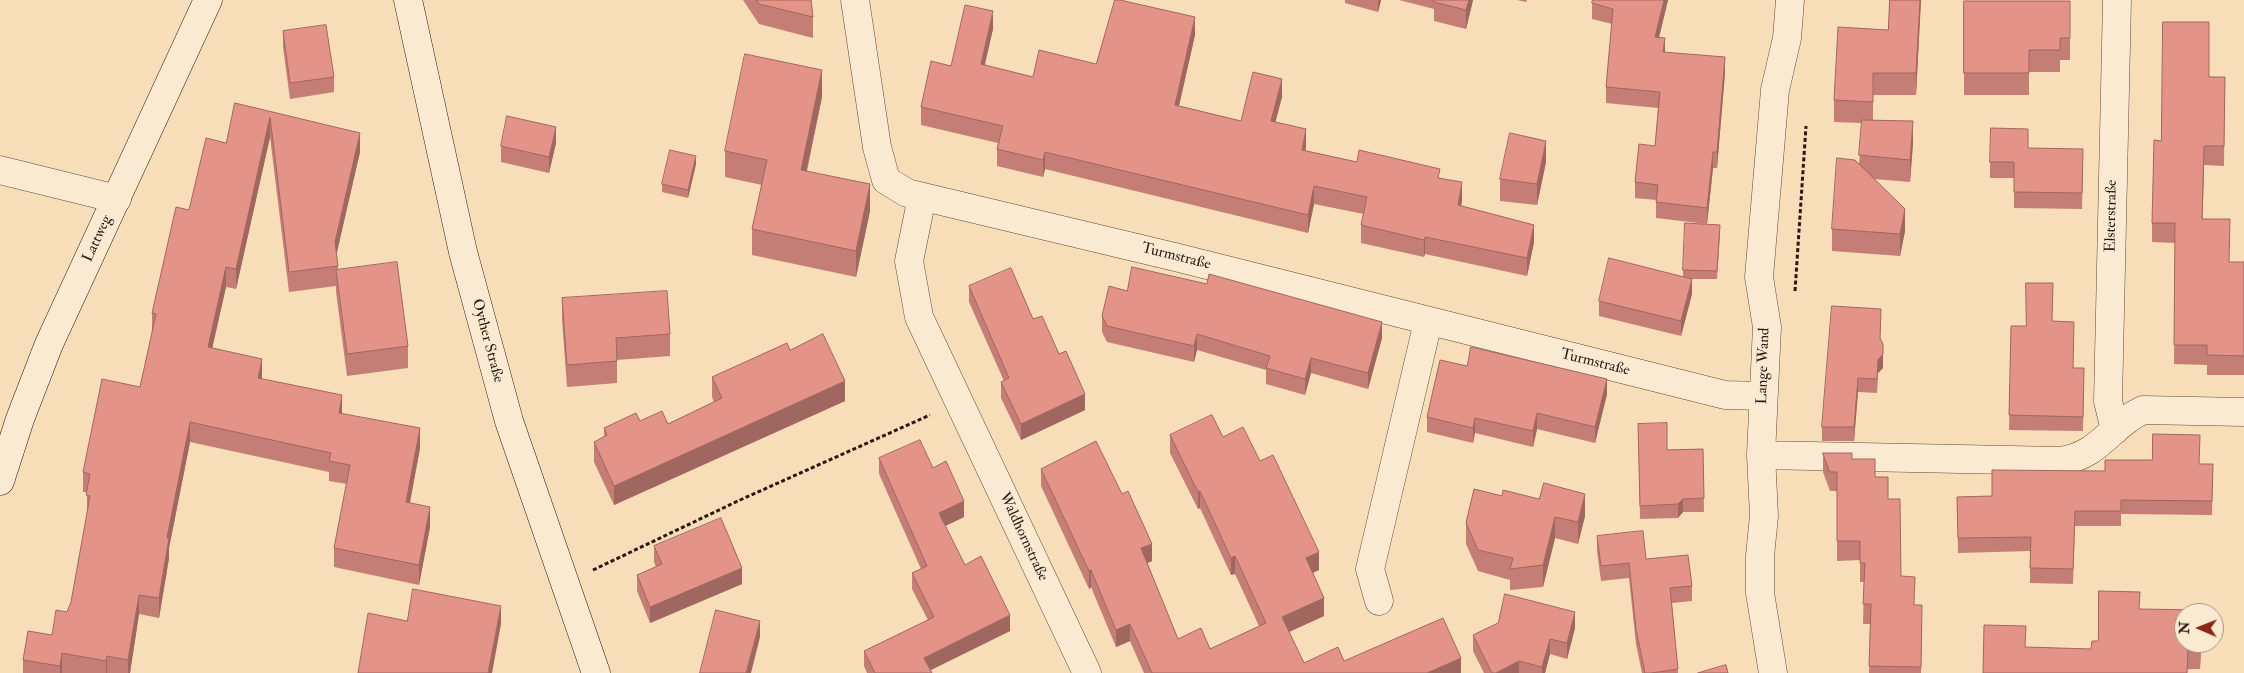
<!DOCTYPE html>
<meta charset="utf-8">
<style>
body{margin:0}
#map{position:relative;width:2244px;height:673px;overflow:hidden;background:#f7deb9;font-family:"IM FELL Double Pica",serif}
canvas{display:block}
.north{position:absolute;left:2174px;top:603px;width:50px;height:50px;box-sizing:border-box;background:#faead2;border:1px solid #a79685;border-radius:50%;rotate:271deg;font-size:14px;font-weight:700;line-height:20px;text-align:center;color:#2a1811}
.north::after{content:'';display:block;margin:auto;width:18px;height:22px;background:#8f2418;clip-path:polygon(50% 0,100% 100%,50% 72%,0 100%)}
</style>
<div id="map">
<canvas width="2244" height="673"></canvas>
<div class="north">N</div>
</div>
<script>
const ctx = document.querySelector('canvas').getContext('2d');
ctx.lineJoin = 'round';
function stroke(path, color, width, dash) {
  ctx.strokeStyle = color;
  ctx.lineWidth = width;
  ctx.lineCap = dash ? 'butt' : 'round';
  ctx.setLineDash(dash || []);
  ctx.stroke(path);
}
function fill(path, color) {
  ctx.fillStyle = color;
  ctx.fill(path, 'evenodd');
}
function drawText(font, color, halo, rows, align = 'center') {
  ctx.font = font + ' "IM FELL Double Pica",serif';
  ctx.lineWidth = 4;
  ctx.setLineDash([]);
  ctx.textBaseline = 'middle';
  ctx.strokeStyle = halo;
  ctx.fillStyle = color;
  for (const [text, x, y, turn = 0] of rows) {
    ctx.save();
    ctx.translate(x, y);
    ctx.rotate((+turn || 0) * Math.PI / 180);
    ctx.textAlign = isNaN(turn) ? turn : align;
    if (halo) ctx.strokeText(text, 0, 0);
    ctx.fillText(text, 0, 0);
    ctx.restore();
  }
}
const street = new Path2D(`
 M 855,0 L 877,147 L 886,180 L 907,193 L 1175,257 L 1725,395 L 1763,396
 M 0,170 L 117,199
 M 922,197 L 909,261 L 919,317 L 1087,673
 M 2115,430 L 2108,401 L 2117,0
 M 1761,455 L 2060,461 C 2100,456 2110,425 2143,410 L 2244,412
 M 1379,601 L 1370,569 L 1428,322
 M 1773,673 L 1760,593 L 1760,556 L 1764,516 L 1761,455 L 1767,327 L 1759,277 L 1775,90 L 1787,38 L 1790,0`);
const secondary = new Path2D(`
 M 408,0 L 463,252 L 509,421 L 596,673
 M 0,481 L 20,419 L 49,344 L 208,0`);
stroke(street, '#5d4a3b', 29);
stroke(secondary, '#2a1811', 29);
stroke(new Path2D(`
 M 1795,291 L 1806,126
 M 593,570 L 740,500 L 930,415`), '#2a1811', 3, [4, 2.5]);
stroke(street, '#faead2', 28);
stroke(secondary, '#faead2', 28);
fill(new Path2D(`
 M 743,0 L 811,0 L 813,17 L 813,38 L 759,24 Z
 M 1345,0 L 1381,0 L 1378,12 L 1345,3 Z
 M 1399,0 L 1473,0 L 1466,29 L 1434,21 L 1434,9 Z
 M 1517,0 L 1527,0 L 1526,2 Z
 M 1668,0 L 1659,38 L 1665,52 L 1725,73 L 1717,168 L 1713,168 L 1707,224 L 1656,218 L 1656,200 L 1635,198 L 1635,182 L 1655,146 L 1658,108 L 1606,103 L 1606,87 L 1612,24 L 1592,19 L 1592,3 Z
 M 1890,0 L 1921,0 L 1916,95 L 1873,95 L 1873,120 L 1913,143 L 1910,182 L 1874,179 L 1905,231 L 1900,256 L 1832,251 L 1832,229 L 1859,164 L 1862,123 L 1834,122 L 1834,100 L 1888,30 Z
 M 1964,1 L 2070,1 L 2070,60 L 2060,60 L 2060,72 L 2029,72 L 2029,95 L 1964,95 Z
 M 993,29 L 984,65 L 1033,77 L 1096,64 L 1195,35 L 1179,106 L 1241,121 L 1282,97 L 1275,122 L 1306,147 L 1305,151 L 1357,162 L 1440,178 L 1462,200 L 1461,206 L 1534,242 L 1527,276 L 1425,254 L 1424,257 L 1361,243 L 1361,225 L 1364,214 L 1314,204 L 1308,233 L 1045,169 L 1043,177 L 997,166 L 997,149 L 998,143 L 921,125 L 921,107 L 951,66 Z
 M 283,31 L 334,77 L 334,92 L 290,99 L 283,47 Z
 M 2209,77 L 2225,77 L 2224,166 L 2204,165 L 2202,219 L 2229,262 L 2244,262 L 2244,375 L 2207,375 L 2207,365 L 2174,364 L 2175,243 L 2152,242 L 2152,223 L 2161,141 Z
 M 822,97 L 807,171 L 870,211 L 856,277 L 752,255 L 752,229 L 762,185 L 725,177 L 725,151 Z
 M 235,103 L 360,152 L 336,254 L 338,269 L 408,346 L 408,368 L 347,376 L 336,292 L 336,286 L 289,292 L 270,137 L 236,289 L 226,287 L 212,348 L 262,379 L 420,448 L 410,503 L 430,527 L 419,585 L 334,567 L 334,548 L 347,484 L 329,481 L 329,472 L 190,442 L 169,548 L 169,558 L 159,618 L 139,614 L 130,673 L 23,673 L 23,660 L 52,635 L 67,612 L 71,602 L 87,515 L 87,492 L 83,492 L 83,472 L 140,387 L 152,332 L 152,313 L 189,210 L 226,143 Z
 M 556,143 L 549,173 L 501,162 L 501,146 Z
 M 2028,148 L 2083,165 L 2082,209 L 2014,208 L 2014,178 L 1990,178 L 1990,162 Z
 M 1546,162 L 1537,205 L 1500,201 L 1500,179 Z
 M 696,164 L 688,198 L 662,192 L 662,184 Z
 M 1720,234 L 1717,279 L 1691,279 L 1692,294 L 1681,336 L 1599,316 L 1599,301 L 1683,277 L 1683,270 Z
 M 969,286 L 1033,319 L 1059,354 L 1085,410 L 1021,440 L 1001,398 L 1001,382 L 1004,381 L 969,302 Z
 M 1127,291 L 1382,338 L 1368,389 L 1311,373 L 1305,395 L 1266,384 L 1266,370 L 1197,350 L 1194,362 L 1107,342 L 1102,332 L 1102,316 Z
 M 562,298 L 670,334 L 670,356 L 617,360 L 617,383 L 567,387 L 562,320 Z
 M 2052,321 L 2074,368 L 2084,368 L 2083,431 L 2009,430 L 2011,326 L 2026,326 Z
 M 1881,323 L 1880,340 L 1883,368 L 1878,373 L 1877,393 L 1858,392 L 1854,441 L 1822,441 L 1822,427 Z
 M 790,350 L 845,401 L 614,505 L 594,462 L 594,442 L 604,437 L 604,428 L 640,421 L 668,424 L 714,402 L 712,397 L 712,377 Z
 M 1467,366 L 1607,394 L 1595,443 L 1537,429 L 1533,447 L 1475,433 L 1473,443 L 1427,432 L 1427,417 Z
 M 1638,424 L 1667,450 L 1703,449 L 1704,512 L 1683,512 L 1678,518 L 1640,519 Z
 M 1170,435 L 1223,437 L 1260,461 L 1319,570 L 1312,573 L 1324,616 L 1289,632 L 1304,663 L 1344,661 L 1461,673 L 1144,673 L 1130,641 L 1116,647 L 1091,587 L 1089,589 L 1041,486 L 1041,469 L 1152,561 L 1147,563 L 1178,639 L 1210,649 L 1259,626 L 1235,574 L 1231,575 L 1200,508 L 1198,509 L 1170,453 Z
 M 1823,453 L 1852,459 L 1875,477 L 1888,499 L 1901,576 L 1915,605 L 1922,624 L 1921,673 L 1869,673 L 1870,624 L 1863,624 L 1864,582 L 1860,582 L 1860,560 L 1837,561 L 1837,491 L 1830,491 L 1823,472 Z
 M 879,458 L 933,468 L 964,517 L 945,526 L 965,565 L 1010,631 L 930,670 L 932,673 L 867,673 L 864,666 L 864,651 L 928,620 L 912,589 L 912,573 L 921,569 L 879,474 Z
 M 2199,464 L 2213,464 L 2212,515 L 2121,514 L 2121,526 L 2075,526 L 2073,584 L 2030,583 L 2030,551 L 1958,553 L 1957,497 L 1992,496 L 2105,471 Z
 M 1474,489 L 1585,516 L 1578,544 L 1555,538 L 1543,587 L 1510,590 L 1510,580 L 1478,571 L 1466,544 L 1466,523 Z
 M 1597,536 L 1646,559 L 1692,586 L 1692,601 L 1672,603 L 1678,673 L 1642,673 L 1636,644 L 1629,578 L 1601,581 L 1597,551 Z
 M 654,546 L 742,584 L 650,623 L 637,591 L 637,575 L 656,567 L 654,562 Z
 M 2140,609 L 2201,643 L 2200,669 L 1983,673 L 2026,647 L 2091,649 L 2098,641 Z
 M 1575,628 L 1567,659 L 1550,654 L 1545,673 L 1484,673 L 1473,651 L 1473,635 Z`), '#c47e76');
fill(new Path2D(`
 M 1378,0 L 1381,0 L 1378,12 Z
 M 1469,0 L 1473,0 L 1466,29 L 1466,10 Z
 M 1664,0 L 1668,0 L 1655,53 L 1655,37 Z
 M 1920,0 L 1921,0 L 1916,95 L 1916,73 Z
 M 993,11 L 993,29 L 981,82 L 981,64 Z
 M 1195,17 L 1195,35 L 1175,123 L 1175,105 Z
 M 1665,38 L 1665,54 L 1663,52 Z
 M 1725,57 L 1725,73 L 1717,168 L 1717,152 Z
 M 822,70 L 822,97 L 801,196 L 801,170 Z
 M 1282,79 L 1282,97 L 1271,139 L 1271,121 Z
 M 270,117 L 270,137 L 236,289 L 236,269 Z
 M 1913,121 L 1913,143 L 1910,182 L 1910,160 Z
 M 556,127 L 556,143 L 549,173 L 549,157 Z
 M 1306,129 L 1306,147 L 1302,168 L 1302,150 Z
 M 360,133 L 360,152 L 335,261 L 335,242 Z
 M 1546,141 L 1546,162 L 1537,205 L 1537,184 Z
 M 2204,146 L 2204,165 L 2202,238 L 2202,219 Z
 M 1045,152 L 1045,169 L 1043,177 L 1043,160 Z
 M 1713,152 L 1713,168 L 1707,224 L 1707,208 Z
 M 696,156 L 696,164 L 688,198 L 688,190 Z
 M 1462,182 L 1462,200 L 1458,223 L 1458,205 Z
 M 870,184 L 870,211 L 856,277 L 856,251 Z
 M 1314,186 L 1314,204 L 1308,233 L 1308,215 Z
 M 1905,209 L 1905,231 L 1900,256 L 1900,234 Z
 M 1534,225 L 1534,242 L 1527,276 L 1527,258 Z
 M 1425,237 L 1425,254 L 1424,257 L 1424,240 Z
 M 226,267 L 226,287 L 208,367 L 208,347 Z
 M 1692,279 L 1692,294 L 1681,336 L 1681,321 Z
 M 1382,322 L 1382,338 L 1368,389 L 1368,373 Z
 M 1197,334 L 1197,350 L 1194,362 L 1194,346 Z
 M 1883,344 L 1883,368 L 1878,373 L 1877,393 L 1878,360 Z
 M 1311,358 L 1311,373 L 1305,395 L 1305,379 Z
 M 262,359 L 262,379 L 258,378 Z
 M 1858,378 L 1858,392 L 1854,441 L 1854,427 Z
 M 1607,379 L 1607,394 L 1595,443 L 1595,427 Z
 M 845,381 L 845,401 L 614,505 L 614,486 Z
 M 1085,394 L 1085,410 L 1021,440 L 1021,424 Z
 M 342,395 L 342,414 L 339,413 Z
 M 1537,413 L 1537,429 L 1533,447 L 1533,431 Z
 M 1475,418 L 1475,433 L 1473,443 L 1473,428 Z
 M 190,422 L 190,442 L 169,548 L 169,558 L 159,618 L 159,598 L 167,538 Z
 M 420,428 L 420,448 L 406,522 L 406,502 Z
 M 1200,491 L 1200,508 L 1198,509 L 1198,492 Z
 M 1585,494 L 1585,516 L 1578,544 L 1578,522 Z
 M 1683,499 L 1683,512 L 1678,518 L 1678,504 Z
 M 964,501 L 964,517 L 939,529 L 939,513 Z
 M 430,507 L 430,527 L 419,585 L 419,565 Z
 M 1555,517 L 1555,538 L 1543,587 L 1543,565 Z
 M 1152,544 L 1152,561 L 1141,566 L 1141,548 Z
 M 1319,552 L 1319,570 L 1306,576 L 1306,558 Z
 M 1235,556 L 1235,574 L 1231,575 L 1231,558 Z
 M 742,568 L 742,584 L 650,623 L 650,607 Z
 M 1091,570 L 1091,587 L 1089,589 L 1089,571 Z
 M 139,595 L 139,614 L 130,673 L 128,673 L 128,660 Z
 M 1324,598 L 1324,616 L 1282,635 L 1282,617 Z
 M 501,606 L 501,624 L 492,673 L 488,673 Z
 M 1575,612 L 1575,628 L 1567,659 L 1567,643 Z
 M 1010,615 L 1010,631 L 925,673 L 924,658 Z
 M 760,621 L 760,637 L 751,673 L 746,673 Z
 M 1130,624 L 1130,641 L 1116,647 L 1116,630 Z
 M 1550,639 L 1550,654 L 1545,673 L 1542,673 L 1542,667 Z
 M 2200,643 L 2201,643 L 2200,669 Z
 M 62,653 L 62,673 L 60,673 L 60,666 Z
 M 107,656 L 107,673 L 106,673 L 106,661 Z
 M 1461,658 L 1461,673 L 1427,673 Z
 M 1519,661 L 1519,673 L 1496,673 Z`), '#a06760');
const building = new Path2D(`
 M 757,0 L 811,0 L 813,17 L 759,4 Z
 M 1115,0 L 1120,0 L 1195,17 L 1175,105 L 1241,121 L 1253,72 L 1282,79 L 1271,121 L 1306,129 L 1302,150 L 1357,162 L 1359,150 L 1440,169 L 1438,178 L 1462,182 L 1458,205 L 1534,225 L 1527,258 L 1425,237 L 1424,240 L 1361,225 L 1367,197 L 1314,186 L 1308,215 L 1045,152 L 1043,160 L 997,149 L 1003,126 L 921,107 L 931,61 L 951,66 L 965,5 L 993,11 L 981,64 L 1033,77 L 1039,50 L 1096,64 Z
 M 1434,0 L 1469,0 L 1466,10 L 1434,2 Z
 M 1593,0 L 1664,0 L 1655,37 L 1665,38 L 1663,52 L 1725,57 L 1717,152 L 1713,152 L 1707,208 L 1656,202 L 1658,185 L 1635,182 L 1639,144 L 1655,146 L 1660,92 L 1606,87 L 1613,9 L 1592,3 Z
 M 1890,0 L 1920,0 L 1916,73 L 1873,73 L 1873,102 L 1834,100 L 1838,27 L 1888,30 Z
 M 1964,1 L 2070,1 L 2070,38 L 2060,38 L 2060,50 L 2029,50 L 2029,73 L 1964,73 Z
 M 2163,22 L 2209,22 L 2209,77 L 2225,77 L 2224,146 L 2204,146 L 2202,219 L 2230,219 L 2229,262 L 2244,262 L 2244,356 L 2207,355 L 2207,345 L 2174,345 L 2175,223 L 2152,223 L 2154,140 L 2161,141 Z
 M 326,25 L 334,77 L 290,83 L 283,31 Z
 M 745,54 L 822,70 L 801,170 L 870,184 L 856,251 L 752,229 L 767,160 L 725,151 Z
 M 235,103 L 360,133 L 335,242 L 338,266 L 289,272 L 270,117 L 236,269 L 226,267 L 208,347 L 262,359 L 258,378 L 342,395 L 339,413 L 420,428 L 406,502 L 430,507 L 419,565 L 334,548 L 350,465 L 329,461 L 331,453 L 190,422 L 167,538 L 169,538 L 159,598 L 139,595 L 128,660 L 107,656 L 106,661 L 62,653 L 60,666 L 23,660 L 28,631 L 52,635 L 56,610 L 67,612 L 71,602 L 90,496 L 86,495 L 90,474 L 83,472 L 102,379 L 140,387 L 156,314 L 152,313 L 176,207 L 189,210 L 206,138 L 226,143 Z
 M 507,116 L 556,127 L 549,157 L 501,146 Z
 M 1862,120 L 1913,121 L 1910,160 L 1859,155 Z
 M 1991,128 L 2028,129 L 2028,148 L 2083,149 L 2082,193 L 2014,192 L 2014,162 L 1990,162 Z
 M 1510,133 L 1546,141 L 1537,184 L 1500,179 Z
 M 670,150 L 696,156 L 688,190 L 662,184 Z
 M 1837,158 L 1855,160 L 1905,209 L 1900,234 L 1832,229 Z
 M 1685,223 L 1720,225 L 1717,271 L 1683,270 Z
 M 1609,258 L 1692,279 L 1681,321 L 1599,301 Z
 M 397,262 L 408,346 L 347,354 L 336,270 Z
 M 1132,267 L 1207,284 L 1209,274 L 1382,322 L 1368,373 L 1311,358 L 1305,379 L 1266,368 L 1270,356 L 1197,334 L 1194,346 L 1107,326 L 1102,316 L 1109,286 L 1127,291 Z
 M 1011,268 L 1033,319 L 1042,316 L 1059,354 L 1066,351 L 1085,394 L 1021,424 L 1001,382 L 1009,378 L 969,286 Z
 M 2026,283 L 2053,283 L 2052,321 L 2074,322 L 2073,368 L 2084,368 L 2083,417 L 2009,415 L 2011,326 L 2026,326 Z
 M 667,291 L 670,334 L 616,338 L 617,361 L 567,365 L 562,298 Z
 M 1832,306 L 1881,309 L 1880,338 L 1883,344 L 1883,354 L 1878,360 L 1877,379 L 1858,378 L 1854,427 L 1822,427 Z
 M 823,334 L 845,381 L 614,486 L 594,442 L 607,435 L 604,428 L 636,413 L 640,421 L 662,411 L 668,424 L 722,398 L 712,377 L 787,343 L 790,350 Z
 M 1471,347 L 1607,379 L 1595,427 L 1537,413 L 1533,431 L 1475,418 L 1473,428 L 1427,417 L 1440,360 L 1467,366 Z
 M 1212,415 L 1223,437 L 1243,427 L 1260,461 L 1273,455 L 1319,552 L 1306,558 L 1324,598 L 1282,617 L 1304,663 L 1338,647 L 1344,661 L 1443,618 L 1461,658 L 1427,673 L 1152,673 L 1130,624 L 1116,630 L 1091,570 L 1089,571 L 1041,469 L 1096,441 L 1122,494 L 1128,491 L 1152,544 L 1141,548 L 1178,639 L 1201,628 L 1210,649 L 1266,623 L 1235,556 L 1231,558 L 1200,491 L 1198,492 L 1170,435 Z
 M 1667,423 L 1667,450 L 1703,449 L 1704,498 L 1683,499 L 1678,504 L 1640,506 L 1638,424 Z
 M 2153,434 L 2200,435 L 2199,464 L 2213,464 L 2212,501 L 2121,500 L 2121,511 L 2075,511 L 2073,569 L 2030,568 L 2031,537 L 1958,538 L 1957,497 L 1992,496 L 1992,470 L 2105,471 L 2105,460 L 2152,460 Z
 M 920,440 L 933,468 L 946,461 L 964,501 L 939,513 L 965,565 L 981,556 L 1010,615 L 924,658 L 932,673 L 875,673 L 864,651 L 934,617 L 912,573 L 927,566 L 879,458 Z
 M 1823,453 L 1852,453 L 1852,459 L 1875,459 L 1875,477 L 1888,477 L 1888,499 L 1900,499 L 1901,576 L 1915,577 L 1914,605 L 1922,605 L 1921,667 L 1869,666 L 1871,604 L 1863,604 L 1865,563 L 1860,563 L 1860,541 L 1837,541 L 1837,472 L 1830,472 Z
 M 1544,483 L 1585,494 L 1578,522 L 1555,517 L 1543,565 L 1510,569 L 1513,558 L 1478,550 L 1466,523 L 1474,489 L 1502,496 L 1503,490 L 1539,499 Z
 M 721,518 L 742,568 L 650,607 L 637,575 L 662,564 L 654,546 Z
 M 1643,531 L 1646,559 L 1688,555 L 1692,586 L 1670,588 L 1678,669 L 1651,673 L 1645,673 L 1636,629 L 1629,563 L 1601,566 L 1597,536 Z
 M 413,589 L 501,606 L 488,673 L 358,673 L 368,613 L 407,621 Z
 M 2099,591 L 2140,592 L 2139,609 L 2201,610 L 2201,613 L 2184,613 L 2184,643 L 2200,643 L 2200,648 L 2188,648 L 2187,673 L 1983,673 L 1984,625 L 2026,626 L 2025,647 L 2091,649 L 2092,641 L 2098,641 Z
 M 1505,594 L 1575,612 L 1567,643 L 1550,639 L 1542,667 L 1519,661 L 1496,673 L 1492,673 L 1473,635 L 1498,623 Z
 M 716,610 L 760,621 L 746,673 L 700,673 Z
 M 1726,665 L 1728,673 L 1698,673 Z`);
fill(building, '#e49389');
stroke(building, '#a06760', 1);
drawText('15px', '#2a1811', '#faead2', [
 ["Elsterstraße",2112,216,-89],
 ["Lattweg",98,239,-65],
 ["Turmstraße",1176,257,14],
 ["Oyther Straße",487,341,75],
 ["Turmstraße",1595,363,14],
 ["Lange Wand",1764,366,-88],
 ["Waldhornstraße",1023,537,65]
]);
</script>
